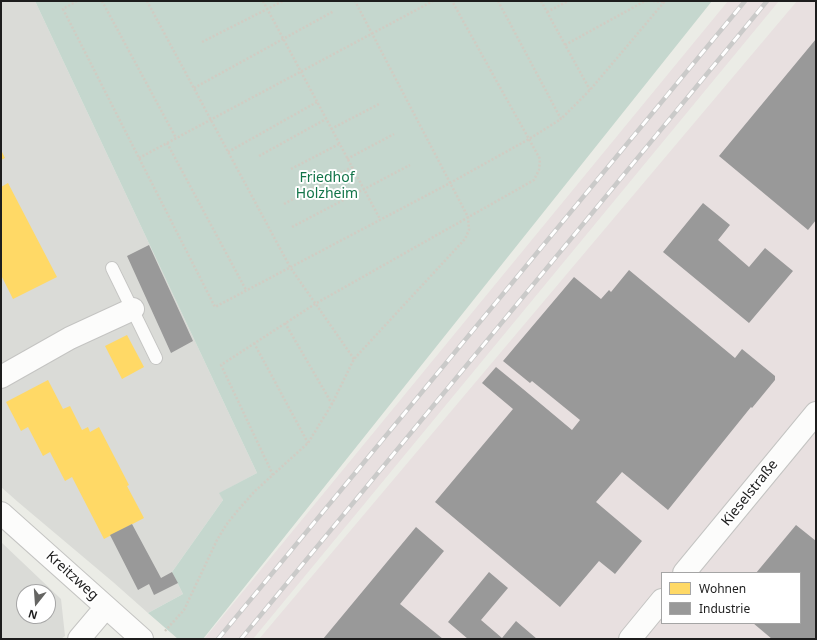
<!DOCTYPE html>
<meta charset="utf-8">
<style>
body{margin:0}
#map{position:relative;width:817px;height:640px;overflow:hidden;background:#ebece6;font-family:"Noto Sans",sans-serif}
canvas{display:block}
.frame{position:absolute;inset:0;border:2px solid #1d1d1d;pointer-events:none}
.legend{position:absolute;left:661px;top:572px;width:140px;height:52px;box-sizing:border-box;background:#fff;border:1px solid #a5a5a5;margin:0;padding:5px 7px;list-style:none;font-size:12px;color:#1d1d1d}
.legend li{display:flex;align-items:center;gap:8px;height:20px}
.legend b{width:20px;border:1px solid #a5a5a5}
.north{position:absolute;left:16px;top:584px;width:40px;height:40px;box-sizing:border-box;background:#fff;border:1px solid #a5a5a5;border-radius:50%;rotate:197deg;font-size:11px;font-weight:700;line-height:16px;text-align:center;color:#1d1d1d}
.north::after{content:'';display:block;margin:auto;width:14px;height:18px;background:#656563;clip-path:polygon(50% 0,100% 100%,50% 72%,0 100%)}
</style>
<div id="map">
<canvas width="817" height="640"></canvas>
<div class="frame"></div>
<ul class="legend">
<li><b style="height:11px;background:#ffd966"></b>Wohnen</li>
<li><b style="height:11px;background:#999"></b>Industrie</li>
</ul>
<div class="north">N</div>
</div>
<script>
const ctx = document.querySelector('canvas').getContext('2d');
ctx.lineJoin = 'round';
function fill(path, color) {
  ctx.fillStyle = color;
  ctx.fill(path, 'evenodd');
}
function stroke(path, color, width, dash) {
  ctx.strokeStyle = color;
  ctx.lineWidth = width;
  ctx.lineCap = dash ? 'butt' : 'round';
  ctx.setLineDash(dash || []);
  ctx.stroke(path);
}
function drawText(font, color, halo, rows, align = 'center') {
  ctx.font = font + ' "Noto Sans",sans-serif';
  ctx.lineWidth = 4;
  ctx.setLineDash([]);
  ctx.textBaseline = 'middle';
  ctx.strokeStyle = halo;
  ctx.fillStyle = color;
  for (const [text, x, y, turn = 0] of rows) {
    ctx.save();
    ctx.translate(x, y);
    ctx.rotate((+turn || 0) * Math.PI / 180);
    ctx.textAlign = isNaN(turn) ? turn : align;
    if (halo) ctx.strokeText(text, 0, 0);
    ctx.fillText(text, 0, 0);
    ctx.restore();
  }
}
fill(new Path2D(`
 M 1,1 L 35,1 L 257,473 L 220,493 L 223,500 L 172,572 L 183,594 L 148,613 L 113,582 L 18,502 L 1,487 Z
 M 1,542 L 61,599 L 65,636 L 61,639 L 1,639 ZM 24,592 L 48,592 L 48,616 L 24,616 Z`), '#dadbd7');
fill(new Path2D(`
 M 728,1 L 779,1 L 253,639 L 204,639 Z
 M 797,1 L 816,1 L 816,639 L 259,639 ZM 662,573 L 800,573 L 800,623 L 662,623 Z`), '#e8e0e0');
fill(new Path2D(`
 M 35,1 L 712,1 L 203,639 L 178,639 L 148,613 L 183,594 L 172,572 L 223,500 L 219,493 L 257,473 Z`), '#c5d7ce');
fill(new Path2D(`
 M 1,150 L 5,158 L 1,160 Z
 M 8,183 L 57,277 L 13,299 L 1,275 L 1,187 Z
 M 127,335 L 144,367 L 122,379 L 105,346 Z
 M 48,380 L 63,409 L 70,406 L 82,430 L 88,427 L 90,432 L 99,427 L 129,485 L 127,486 L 144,518 L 104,539 L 72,477 L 65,481 L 50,452 L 43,456 L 28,427 L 21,431 L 6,402 Z`), '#ffd966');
fill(new Path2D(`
 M 816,39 L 816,220 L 808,230 L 719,156 Z
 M 703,203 L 730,225 L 718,240 L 749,267 L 765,248 L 793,271 L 749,323 L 663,252 Z
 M 149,245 L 193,341 L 171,353 L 127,256 Z
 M 629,270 L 735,358 L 742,349 L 775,376 L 775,380 L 752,408 L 751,407 L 668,510 L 622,472 L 596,502 L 642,541 L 615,574 L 599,561 L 560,607 L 435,502 L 513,409 L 482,383 L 496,367 L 523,389 L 572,430 L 580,420 L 532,381 L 530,383 L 503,361 L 574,277 L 601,299 L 609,290 L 611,292 Z
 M 132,524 L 161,578 L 172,572 L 178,583 L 154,595 L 149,584 L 138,590 L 110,535 Z
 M 796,525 L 816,541 L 816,639 L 772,639 L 753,623 L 800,623 L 800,573 L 756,573 Z
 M 416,527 L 444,551 L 400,604 L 443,639 L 323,639 Z
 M 489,572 L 508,588 L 481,620 L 502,638 L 516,621 L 537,639 L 468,639 L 448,622 Z`), '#999');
const lane = new Path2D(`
 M 112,268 L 156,358`);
const street = new Path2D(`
 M 1,377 L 70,338 L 133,309
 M 1,513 L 142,639
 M 684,573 L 816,413
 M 79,639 L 106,607
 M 630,639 L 662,600`);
stroke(lane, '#c4c4c2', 14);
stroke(street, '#c4c4c2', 24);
stroke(new Path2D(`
 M 77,1 L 63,9 L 215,307 L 450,183 L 529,139 L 561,119
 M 102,1 L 176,138
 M 147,1 L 290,267 L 354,359
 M 263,1 L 380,219
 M 498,1 L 561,119 L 590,90 L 665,1
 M 541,1 L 590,90
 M 653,1 L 663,2
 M 547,12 L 568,1
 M 202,42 L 283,1
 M 565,45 L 645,1 L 650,1
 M 194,88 L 334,11
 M 331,129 L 379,104
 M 167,143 L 246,290
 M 228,152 L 317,102
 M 259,156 L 326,119
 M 139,158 L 433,1
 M 347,159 L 394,134
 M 291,169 L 339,144
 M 284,204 L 352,167
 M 292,227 L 410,165
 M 285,323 L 332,404
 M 254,343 L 308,443
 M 273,475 L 221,365 L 315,304 L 534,180 L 539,170 L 540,159 L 452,1
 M 165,631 L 184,610 L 217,540 L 226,525 L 239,509 L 255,491 L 308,443 L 332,404 L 354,359 L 465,239 L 469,230 L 468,217 L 355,1`), '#d1ccc3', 2.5, [2, 2]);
stroke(lane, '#fcfcfb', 12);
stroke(street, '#fcfcfb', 22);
const rail = new Path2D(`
 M 218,639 L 745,1
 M 241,639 L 767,1`);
stroke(rail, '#cacac9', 4.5);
stroke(rail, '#fff', 3, [9]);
drawText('14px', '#127449', '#fff', [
 ["Friedhof",327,178],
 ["Holzheim",327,194]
]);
drawText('14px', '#1d1d1d', '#fff', [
 ["Kieselstraße",750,493,-51],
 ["Kreitzweg",72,576,42]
]);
</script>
